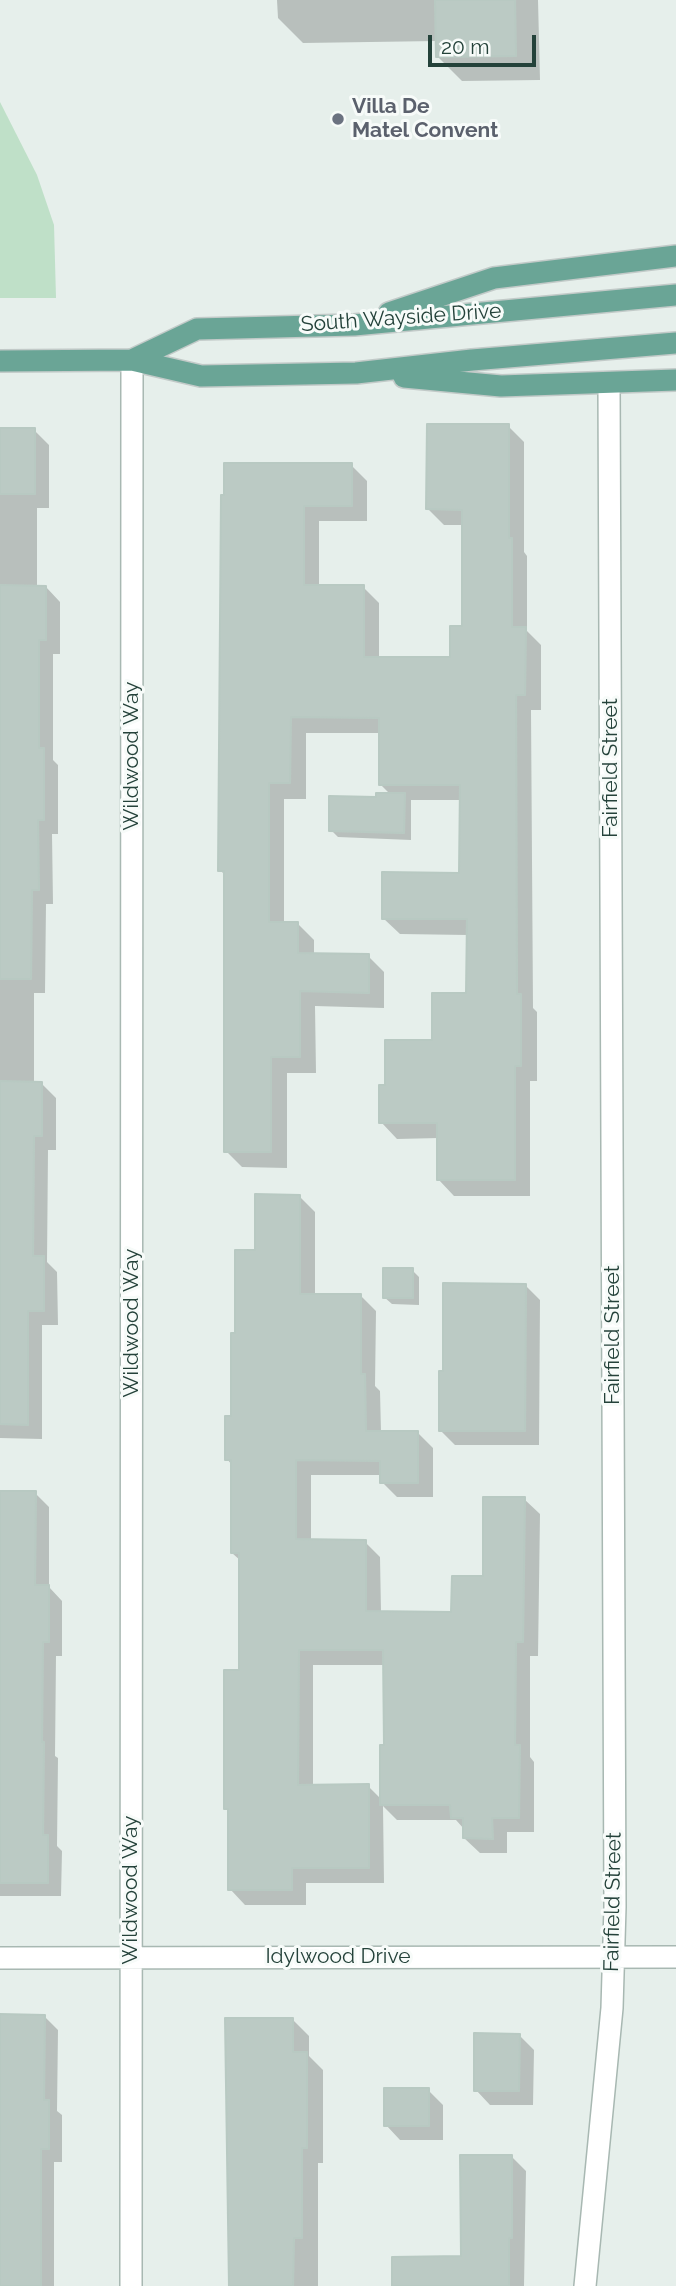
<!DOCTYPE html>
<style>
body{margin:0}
#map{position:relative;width:676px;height:2286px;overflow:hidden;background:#e6efeb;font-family:Raleway,sans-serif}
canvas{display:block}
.scale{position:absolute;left:428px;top:35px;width:108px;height:32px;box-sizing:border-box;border:4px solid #24423a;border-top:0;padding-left:9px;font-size:21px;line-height:24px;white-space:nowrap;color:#24423a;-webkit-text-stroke:5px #f7fbf9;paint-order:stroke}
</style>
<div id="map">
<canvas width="676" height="2286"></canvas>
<div class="scale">20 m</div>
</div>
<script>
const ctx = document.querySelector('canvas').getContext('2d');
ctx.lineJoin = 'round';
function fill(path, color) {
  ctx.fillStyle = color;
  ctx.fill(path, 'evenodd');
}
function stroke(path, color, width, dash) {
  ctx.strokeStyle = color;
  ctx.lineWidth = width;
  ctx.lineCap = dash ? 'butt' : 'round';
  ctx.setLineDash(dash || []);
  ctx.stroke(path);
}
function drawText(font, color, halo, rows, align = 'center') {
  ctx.font = font + ' Raleway,sans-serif';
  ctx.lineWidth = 6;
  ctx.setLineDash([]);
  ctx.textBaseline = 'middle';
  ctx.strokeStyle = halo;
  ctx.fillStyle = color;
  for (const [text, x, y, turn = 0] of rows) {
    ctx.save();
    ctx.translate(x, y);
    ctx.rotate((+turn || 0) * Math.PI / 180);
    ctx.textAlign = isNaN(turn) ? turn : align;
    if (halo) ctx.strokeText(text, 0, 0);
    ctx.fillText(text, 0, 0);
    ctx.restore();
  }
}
fill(new Path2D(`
 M 0,102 L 37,175 L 54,225 L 56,298 L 0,298 Z`), '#bfe0c8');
fill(new Path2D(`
 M 277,0 L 538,0 L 540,80 L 462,81 L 437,56 L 437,41 L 303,43 L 278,18 Z
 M 508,426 L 524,442 L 524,552 L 527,556 L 527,631 L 541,645 L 541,710 L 531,710 L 533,1008 L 537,1012 L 537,1081 L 530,1081 L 530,1196 L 454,1196 L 438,1179 L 439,1138 L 397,1139 L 381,1122 L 387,1086 L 434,1042 L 468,995 L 468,935 L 400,934 L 383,918 L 461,874 L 461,800 L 411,800 L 411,840 L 338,837 L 331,830 L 378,799 L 391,795 L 380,784 L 380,733 L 306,733 L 306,799 L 284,799 L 284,924 L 298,924 L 314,940 L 314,955 L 368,956 L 384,972 L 384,1008 L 315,1006 L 316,1073 L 287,1073 L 287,1168 L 242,1167 L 226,1151 L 226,876 L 220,870 L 222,497 L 351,465 L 367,481 L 367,521 L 319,521 L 319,587 L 363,587 L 379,603 L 379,659 L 451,659 L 463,628 L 463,525 L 444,525 L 428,509 Z
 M 0,430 L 34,430 L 49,445 L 49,508 L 37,508 L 37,587 L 46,587 L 60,602 L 60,654 L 53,654 L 53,760 L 58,765 L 58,834 L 52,834 L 53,904 L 46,904 L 45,993 L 34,993 L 34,1084 L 42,1084 L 56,1098 L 56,1150 L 48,1150 L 47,1262 L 57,1272 L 58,1325 L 42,1325 L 42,1439 L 0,1438 Z
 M 299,1196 L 315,1212 L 315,1296 L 361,1296 L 376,1311 L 375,1386 L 380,1391 L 381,1433 L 418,1433 L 433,1448 L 433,1497 L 397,1497 L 382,1482 L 382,1475 L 311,1475 L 311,1541 L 365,1542 L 380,1557 L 381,1613 L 453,1613 L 485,1578 L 524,1499 L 540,1514 L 538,1656 L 530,1656 L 530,1757 L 534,1762 L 534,1832 L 507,1832 L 507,1853 L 480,1853 L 464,1838 L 464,1829 L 456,1820 L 397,1820 L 383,1806 L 384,1883 L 306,1883 L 306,1905 L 245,1905 L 230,1889 L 230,1812 L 226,1808 L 240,1671 L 241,1561 L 232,1553 L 232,1465 L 227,1459 L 233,1418 L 237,1334 L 257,1252 ZM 313,1665 L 385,1665 L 385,1747 L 382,1800 L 368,1786 L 313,1786 Z
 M 412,1270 L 419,1277 L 419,1305 L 392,1304 L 384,1297 Z
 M 525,1285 L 540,1300 L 539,1445 L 455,1445 L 440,1430 Z
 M 0,1493 L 35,1493 L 49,1507 L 49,1587 L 62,1601 L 62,1656 L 56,1656 L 55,1756 L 58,1758 L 57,1846 L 62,1851 L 61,1896 L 0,1896 Z
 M 0,2016 L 44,2016 L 58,2030 L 57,2111 L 62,2115 L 62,2162 L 54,2162 L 54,2286 L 0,2286 Z
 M 293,2020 L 309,2036 L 309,2056 L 323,2070 L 323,2163 L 318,2163 L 318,2286 L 230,2286 Z
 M 519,2035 L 534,2050 L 533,2105 L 490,2105 L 476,2090 Z
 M 428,2090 L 443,2105 L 443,2140 L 400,2140 L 386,2125 Z
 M 512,2157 L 526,2171 L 524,2286 L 393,2286 L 462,2258 Z`), '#0003');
const building = new Path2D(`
 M 435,0 L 515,0 L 516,56 L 436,57 Z
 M 427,424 L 509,424 L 509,538 L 512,538 L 512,627 L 526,627 L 525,695 L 516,695 L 517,994 L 521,994 L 521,1066 L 515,1066 L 515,1180 L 437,1180 L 437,1123 L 379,1123 L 379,1085 L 385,1085 L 385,1040 L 432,1040 L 432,993 L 466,993 L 467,919 L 382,919 L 382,872 L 459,873 L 460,785 L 379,785 L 379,718 L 291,717 L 290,783 L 269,783 L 269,922 L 298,922 L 298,953 L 369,954 L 369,993 L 300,991 L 300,1057 L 271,1057 L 271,1152 L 224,1152 L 224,871 L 218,871 L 221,495 L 224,495 L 224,463 L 352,463 L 352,506 L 304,506 L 304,585 L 364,585 L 364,657 L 450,657 L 450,626 L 462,626 L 462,510 L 426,509 Z
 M 0,428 L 35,428 L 35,494 L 0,494 Z
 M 0,585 L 46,586 L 46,640 L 39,640 L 39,748 L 44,748 L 44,820 L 38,820 L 39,890 L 32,890 L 31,979 L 0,979 Z
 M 376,793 L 405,793 L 404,833 L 329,831 L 329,796 L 376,797 Z
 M 0,1081 L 42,1082 L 42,1136 L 34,1136 L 33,1256 L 44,1256 L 44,1311 L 28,1311 L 28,1425 L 0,1424 Z
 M 255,1194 L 300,1195 L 300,1294 L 361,1294 L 361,1374 L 365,1374 L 366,1431 L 418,1431 L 418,1483 L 380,1483 L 380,1461 L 296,1460 L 296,1539 L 366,1540 L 366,1611 L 451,1612 L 452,1576 L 483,1576 L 483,1497 L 525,1497 L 523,1642 L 516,1642 L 515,1745 L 520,1745 L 519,1818 L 492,1818 L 493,1839 L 463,1838 L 463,1818 L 451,1818 L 450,1805 L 380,1805 L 380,1745 L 384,1745 L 383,1650 L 299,1650 L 298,1785 L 369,1784 L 369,1868 L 292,1868 L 292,1890 L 228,1890 L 228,1809 L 224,1809 L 224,1670 L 239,1670 L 239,1553 L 231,1553 L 231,1460 L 225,1460 L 225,1416 L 231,1416 L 231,1333 L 235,1333 L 235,1250 L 255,1250 Z
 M 383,1268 L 413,1268 L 413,1298 L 383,1298 Z
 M 443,1283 L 526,1284 L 525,1431 L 439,1431 L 439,1371 L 443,1371 Z
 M 0,1491 L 36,1491 L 35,1585 L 49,1585 L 49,1642 L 43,1642 L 42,1742 L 44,1742 L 43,1835 L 48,1835 L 48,1883 L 0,1883 Z
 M 0,2014 L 45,2015 L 44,2100 L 49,2100 L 49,2149 L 41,2149 L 41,2286 L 0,2286 Z
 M 225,2018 L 293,2018 L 293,2052 L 307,2052 L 307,2148 L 302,2148 L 302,2238 L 294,2238 L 293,2286 L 229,2286 Z
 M 474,2033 L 520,2034 L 519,2091 L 474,2091 Z
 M 384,2088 L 429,2088 L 429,2126 L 384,2126 Z
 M 460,2155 L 512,2155 L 512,2238 L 509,2238 L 509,2286 L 392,2286 L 392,2257 L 461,2256 Z`);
fill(building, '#bbcac4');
stroke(building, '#b8c9c2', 2);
const street = new Path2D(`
 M 0,1958 L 676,1957
 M 131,2286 L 132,360
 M 585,2286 L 612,2008 L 615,1907 L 609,383`);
const primary = new Path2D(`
 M 389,313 L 494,278 L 676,256
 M 132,360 L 197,329 L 354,325 L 676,295
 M 0,361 L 132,360 L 201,376 L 356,373 L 472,360 L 676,343
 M 404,377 L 501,386 L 676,380`);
stroke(street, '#a8b8b2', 24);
stroke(primary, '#c2cac8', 24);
stroke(street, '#fff', 21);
stroke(primary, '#6aa596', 21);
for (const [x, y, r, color] of [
 [338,119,7,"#6b7280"]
]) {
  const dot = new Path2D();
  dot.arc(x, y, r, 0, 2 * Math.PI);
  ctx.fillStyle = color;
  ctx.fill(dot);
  stroke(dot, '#f7fbf9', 2.5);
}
drawText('bold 21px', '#5b616d', '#f7fbf9', [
 ["Villa De",352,107],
 ["Matel Convent",352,131]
], 'left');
drawText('21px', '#24423a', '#f7fbf9', [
 ["South Wayside Drive",401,318,-4],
 ["Wildwood Way",132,756,-90],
 ["Fairfield Street",611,768,-90],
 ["Wildwood Way",132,1323,-90],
 ["Fairfield Street",613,1335,-90],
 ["Wildwood Way",131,1890,-90],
 ["Fairfield Street",613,1902,-89],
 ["Idylwood Drive",338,1957]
]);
</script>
